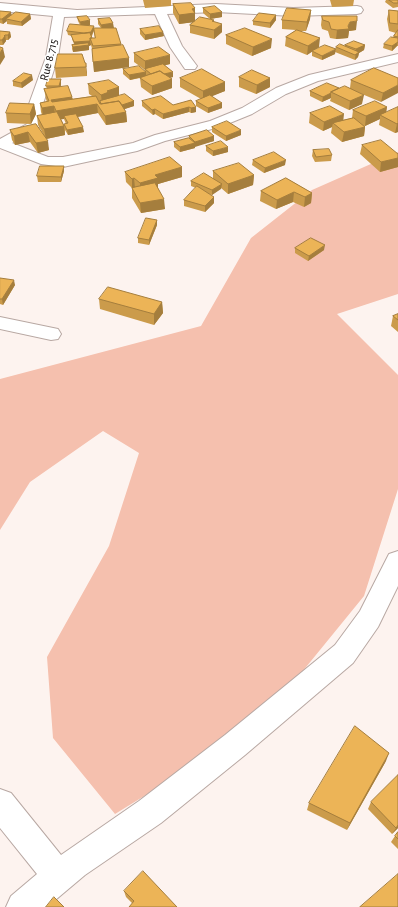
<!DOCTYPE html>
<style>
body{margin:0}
canvas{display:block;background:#fdf3ef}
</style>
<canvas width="398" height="907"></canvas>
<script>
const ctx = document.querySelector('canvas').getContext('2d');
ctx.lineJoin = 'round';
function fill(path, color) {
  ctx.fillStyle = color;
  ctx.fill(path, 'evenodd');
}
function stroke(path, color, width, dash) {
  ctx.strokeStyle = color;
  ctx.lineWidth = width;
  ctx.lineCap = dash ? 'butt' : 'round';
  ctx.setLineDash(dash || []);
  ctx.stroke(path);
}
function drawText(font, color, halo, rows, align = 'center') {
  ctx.font = font + ' "Alegreya Sans",sans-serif';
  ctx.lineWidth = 3;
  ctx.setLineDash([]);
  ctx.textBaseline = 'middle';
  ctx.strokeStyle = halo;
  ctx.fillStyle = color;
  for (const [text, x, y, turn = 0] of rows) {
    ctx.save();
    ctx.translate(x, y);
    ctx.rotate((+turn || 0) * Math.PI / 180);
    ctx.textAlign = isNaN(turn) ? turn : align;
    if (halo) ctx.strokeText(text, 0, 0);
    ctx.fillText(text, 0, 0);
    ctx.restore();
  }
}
fill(new Path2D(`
 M 398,152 L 398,294 L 337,314 L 398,375 L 398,489 L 364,596 L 258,726 L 115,814 L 53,738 L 47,657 L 109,546 L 139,453 L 103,431 L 30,482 L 0,530 L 0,379 L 201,326 L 251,238 L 312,190 Z`), '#f5c0ae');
const minor = new Path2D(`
 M 0,3 L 77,10 L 216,4 L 293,8 L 357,6 L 361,7 L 363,10 L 361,13 L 357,14 L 293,16 L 216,12 L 167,14 L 182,46 L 197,66 L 195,69 L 185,69 L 170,47 L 155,14 L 64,17 L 58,57 L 43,104 L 45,119 L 37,130 L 12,143 L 48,157 L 63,157 L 133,143 L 155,135 L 210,121 L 242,108 L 276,88 L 309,75 L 398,54 L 398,62 L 318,81 L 286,94 L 252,114 L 220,127 L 165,141 L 137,151 L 63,167 L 41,164 L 0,148 L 0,139 L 27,124 L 31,119 L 29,104 L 46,57 L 53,16 L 0,11 Z
 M 0,317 L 58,329 L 61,334 L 58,339 L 51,340 L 0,329 Z
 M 398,551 L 398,586 L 378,627 L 353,663 L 245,755 L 161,823 L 85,875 L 47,907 L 6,907 L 11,896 L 37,874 L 0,828 L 0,789 L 11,793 L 61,855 L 139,801 L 225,735 L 335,645 L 360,611 L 389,554 Z`);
stroke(minor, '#b8a8a3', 2);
fill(minor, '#fff');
fill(new Path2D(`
 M 143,0 L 171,0 L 171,6 L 145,8 Z
 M 330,0 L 354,0 L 353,6 L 332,7 Z
 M 386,0 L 398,0 L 398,7 L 393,8 L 385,2 Z
 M 173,4 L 195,8 L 195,21 L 214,20 L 214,22 L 222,32 L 214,39 L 190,33 L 190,25 L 194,22 L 179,24 L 173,13 Z
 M 203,8 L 222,17 L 210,19 L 203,13 Z
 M 311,10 L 310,19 L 306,31 L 300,31 L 319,47 L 307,55 L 285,46 L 286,37 L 296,30 L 282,29 L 282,20 Z
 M 389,10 L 398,11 L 398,46 L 397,46 L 392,51 L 383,48 L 384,44 L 393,37 L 396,33 L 389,31 L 387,19 Z
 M 0,11 L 11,12 L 11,15 L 30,14 L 31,19 L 22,26 L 7,24 L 7,21 L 3,24 L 0,23 Z
 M 276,15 L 276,20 L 270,28 L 253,25 L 253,21 Z
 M 322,16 L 356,30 L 349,31 L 348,38 L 336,39 L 330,38 L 328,31 L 322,29 L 321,25 Z
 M 77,17 L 90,25 L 87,25 L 94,28 L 101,28 L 98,24 L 98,19 L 113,28 L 121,44 L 121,46 L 129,67 L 94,72 L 93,52 L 91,45 L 89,46 L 89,50 L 73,52 L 72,49 L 72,45 L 74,44 L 72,39 L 72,36 L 68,35 L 67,31 L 80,25 L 78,21 ZM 94,31 L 95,38 L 92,38 L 92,36 Z
 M 140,29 L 164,36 L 145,40 L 140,34 Z
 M 0,31 L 10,32 L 11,37 L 8,40 L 6,40 L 6,41 L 3,45 L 0,45 Z
 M 226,35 L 271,48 L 252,56 L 226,44 Z
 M 345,45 L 365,45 L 364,50 L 359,53 L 358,57 L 355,60 L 335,52 L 336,47 L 345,46 Z
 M 312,51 L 335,54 L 322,60 L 312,56 Z
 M 134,53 L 170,64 L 165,65 L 173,77 L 169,78 L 172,79 L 172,88 L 152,95 L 141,87 L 140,78 L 130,80 L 123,74 L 123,69 L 145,71 L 145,70 L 134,62 Z
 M 85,63 L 87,72 L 87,76 L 56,78 L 55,68 Z
 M 239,77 L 270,78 L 270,87 L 256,94 L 239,87 Z
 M 180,78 L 225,82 L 225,91 L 211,96 L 222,103 L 222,108 L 208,113 L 196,106 L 196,101 L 201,99 L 180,87 Z
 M 398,78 L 381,102 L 357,92 L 362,104 L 349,110 L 330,101 L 331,98 L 322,102 L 310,96 L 310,91 L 339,88 L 350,88 L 351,80 Z
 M 61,79 L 61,87 L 72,97 L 73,99 L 92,96 L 89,94 L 88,84 L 119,87 L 119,96 L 134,101 L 134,106 L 124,109 L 126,112 L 127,122 L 106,125 L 98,113 L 78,117 L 84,132 L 68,135 L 65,130 L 65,135 L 46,139 L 49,150 L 38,153 L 30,142 L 15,145 L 12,140 L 10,130 L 36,124 L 44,135 L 38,125 L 37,116 L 42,115 L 41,112 L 40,103 L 47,102 L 46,99 L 44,89 L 47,89 L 46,86 ZM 61,119 L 64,119 L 66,124 L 64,125 Z
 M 33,80 L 22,88 L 13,86 L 13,81 Z
 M 142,101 L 173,105 L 196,107 L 196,112 L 191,113 L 189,112 L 163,119 L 155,114 L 153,115 L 142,106 Z
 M 34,104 L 36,114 L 31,124 L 7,123 L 6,113 Z
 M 387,107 L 386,113 L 398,107 L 398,132 L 395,133 L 379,125 L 380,119 L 365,126 L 365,127 L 364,136 L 342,142 L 331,133 L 332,127 L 323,131 L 309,123 L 310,113 L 343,120 L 352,118 L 353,110 Z
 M 212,127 L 241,135 L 226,141 L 212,132 Z
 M 189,136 L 214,136 L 214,141 L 195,146 L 195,148 L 180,152 L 174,147 L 174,142 L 189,138 Z
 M 362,145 L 398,154 L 398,167 L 380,172 L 360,154 Z
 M 206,146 L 228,152 L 213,156 L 206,151 Z
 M 313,150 L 332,155 L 331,161 L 315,162 L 312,156 Z
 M 253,160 L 285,165 L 264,173 L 252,165 Z
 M 182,167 L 182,177 L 158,184 L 158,188 L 165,209 L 141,213 L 132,198 L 132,188 L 126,182 L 125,172 Z
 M 64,171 L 61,182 L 38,182 L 37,176 Z
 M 213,171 L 254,175 L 253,185 L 228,194 L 221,188 L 212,195 L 208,194 L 214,203 L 205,212 L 184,206 L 184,200 L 196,188 L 191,186 L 191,181 L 213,178 Z
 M 286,178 L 312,193 L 311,203 L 304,207 L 293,202 L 276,209 L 260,201 L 261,191 Z
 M 157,220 L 157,225 L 149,245 L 138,243 L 138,238 Z
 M 295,248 L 324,250 L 308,261 L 295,253 Z
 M 0,278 L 15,285 L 3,305 L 0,304 Z
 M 99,299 L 162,302 L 163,313 L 154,325 L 100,309 Z
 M 398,314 L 398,332 L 391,326 L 393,316 Z
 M 386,761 L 347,830 L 307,810 L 309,803 Z
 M 398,775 L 398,828 L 392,834 L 368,809 L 371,802 Z
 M 398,832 L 398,849 L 391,842 L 395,836 Z
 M 124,891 L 177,907 L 132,903 L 126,897 Z`), '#cb9b4b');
fill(new Path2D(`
 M 195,8 L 195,22 L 179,24 L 179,15 L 192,9 Z
 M 311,10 L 310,19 L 306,31 L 307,22 Z
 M 11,12 L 12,17 L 6,19 L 7,21 L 3,24 L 2,19 Z
 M 222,12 L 222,17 L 210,19 L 210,14 Z
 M 30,14 L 31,19 L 22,26 L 21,22 Z
 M 276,15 L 276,20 L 270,28 L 270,23 Z
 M 90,20 L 90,25 L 81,26 L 80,22 Z
 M 357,21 L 356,30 L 349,31 L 348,38 L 336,39 L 337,30 L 348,26 L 350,22 Z
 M 113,23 L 114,28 L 102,29 L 101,25 Z
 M 222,24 L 222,32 L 214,39 L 214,30 Z
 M 94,26 L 94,30 L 91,36 L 85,37 L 84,33 Z
 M 10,32 L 11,37 L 8,40 L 8,35 Z
 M 163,32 L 164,36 L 145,40 L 145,35 Z
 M 5,35 L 6,41 L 3,45 L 2,40 Z
 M 320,38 L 319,47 L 307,55 L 308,46 Z
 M 272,39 L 271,48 L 252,56 L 253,47 Z
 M 90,41 L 91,45 L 89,46 L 89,50 L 73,52 L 73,47 L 75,47 L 74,42 Z
 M 398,41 L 397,46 L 392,51 L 392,46 Z
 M 365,45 L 364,50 L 359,53 L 358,57 L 355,60 L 356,49 Z
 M 3,48 L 5,57 L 0,65 L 0,53 Z
 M 336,49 L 335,54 L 322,60 L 322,56 Z
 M 170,55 L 170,64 L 147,70 L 145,69 L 145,61 Z
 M 129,58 L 129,67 L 94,72 L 93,62 Z
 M 86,63 L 87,72 L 87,76 L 86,67 Z
 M 146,72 L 146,76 L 130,80 L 129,75 Z
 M 173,72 L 173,77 L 155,82 L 154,77 Z
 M 32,75 L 33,80 L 22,88 L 21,83 Z
 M 270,78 L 270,87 L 256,94 L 257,85 Z
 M 61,79 L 61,84 L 60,91 L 59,86 Z
 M 172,79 L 172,88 L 152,95 L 152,86 Z
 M 225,82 L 225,91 L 203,100 L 203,91 Z
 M 398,85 L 398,93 L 381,102 L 383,93 Z
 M 119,87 L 119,96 L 102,104 L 101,95 L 107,91 Z
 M 331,93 L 331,98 L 322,102 L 323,97 Z
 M 364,95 L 362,104 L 349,110 L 350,101 Z
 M 72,97 L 73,106 L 54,106 L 55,115 L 43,117 L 42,108 L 51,100 Z
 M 134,101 L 134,106 L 122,110 L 122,105 Z
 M 222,103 L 222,108 L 208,113 L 208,108 Z
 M 34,104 L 36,114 L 31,124 L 30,114 Z
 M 97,104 L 98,113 L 65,119 L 64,116 L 64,119 L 57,120 L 56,111 Z
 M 189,107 L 189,112 L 163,119 L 163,114 Z
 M 196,107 L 196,112 L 191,113 L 191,108 Z
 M 387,107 L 385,117 L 380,115 L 380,119 L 365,126 L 366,116 Z
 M 155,109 L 155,114 L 153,115 L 152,110 Z
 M 126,112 L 127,122 L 106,125 L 105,116 Z
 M 344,114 L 343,123 L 333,123 L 332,127 L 323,131 L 324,122 Z
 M 398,123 L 398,132 L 395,133 L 397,124 Z
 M 64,126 L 65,135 L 46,139 L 44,129 Z
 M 83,127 L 84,132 L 68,135 L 67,130 Z
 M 365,127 L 364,136 L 342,142 L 344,132 Z
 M 241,130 L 241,135 L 226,141 L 226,136 Z
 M 28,132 L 30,142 L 15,145 L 14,136 Z
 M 214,136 L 214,141 L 195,147 L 195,142 Z
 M 48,141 L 49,150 L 38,153 L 36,143 Z
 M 195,143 L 195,148 L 180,152 L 180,147 Z
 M 228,147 L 228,152 L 213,156 L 213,151 Z
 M 398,158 L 398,167 L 380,172 L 381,162 Z
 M 286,160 L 285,165 L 264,173 L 265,168 Z
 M 64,166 L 64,171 L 61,182 L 61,177 Z
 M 182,167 L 182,177 L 158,184 L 158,188 L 140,193 L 140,183 L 155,175 Z
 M 254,175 L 253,185 L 228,194 L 228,184 Z
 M 134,178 L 135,188 L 132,189 L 132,179 Z
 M 222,184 L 221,189 L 212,195 L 212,190 Z
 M 294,192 L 293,202 L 276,209 L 277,200 Z
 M 312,193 L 311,203 L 304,207 L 305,197 Z
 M 214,197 L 214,203 L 205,212 L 205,206 Z
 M 164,199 L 165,209 L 141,213 L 140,203 Z
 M 157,220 L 157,225 L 149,245 L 149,240 Z
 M 325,245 L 324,250 L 308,261 L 309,256 Z
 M 14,280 L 15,285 L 3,305 L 2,299 Z
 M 162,302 L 163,313 L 154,325 L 154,314 Z
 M 389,753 L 386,761 L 347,830 L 350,823 Z
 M 398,825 L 398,828 L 392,834 Z`), '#a57e3d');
const building = new Path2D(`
 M 389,0 L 398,0 L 398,3 L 394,3 Z
 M 191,3 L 195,8 L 192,9 L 195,13 L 179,15 L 173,4 Z
 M 215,6 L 222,12 L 210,14 L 203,8 Z
 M 287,8 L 311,10 L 307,22 L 282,20 Z
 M 389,10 L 398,11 L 398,24 L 390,23 Z
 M 0,11 L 11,12 L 2,19 L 0,19 Z
 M 16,12 L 30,14 L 21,22 L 6,19 Z
 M 259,13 L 276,15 L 270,23 L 253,21 Z
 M 87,16 L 90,20 L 80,22 L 77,17 Z
 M 322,16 L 357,16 L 357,21 L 350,22 L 348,26 L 349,29 L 337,30 L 331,29 L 329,22 L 323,20 Z
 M 200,17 L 214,20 L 212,21 L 222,24 L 214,30 L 190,25 Z
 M 110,18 L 113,23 L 101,25 L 98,19 Z
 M 70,24 L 94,26 L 91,32 L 84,33 L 67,31 Z
 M 159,26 L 163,32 L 145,35 L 140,29 Z
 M 94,28 L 116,28 L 121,44 L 93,46 L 90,38 L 95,38 Z
 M 245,28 L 272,39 L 253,47 L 226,35 Z
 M 297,30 L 320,38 L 308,46 L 286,37 Z
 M 398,30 L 398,37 L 394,36 Z
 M 0,31 L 10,32 L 8,35 L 5,35 L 4,36 L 5,36 L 2,40 L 0,40 Z
 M 90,33 L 92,38 L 90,38 L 90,41 L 74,42 L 71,35 Z
 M 391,37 L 398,38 L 398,42 L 392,46 L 384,44 Z
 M 354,41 L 365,45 L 356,49 L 345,45 Z
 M 88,43 L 89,45 L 73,47 L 72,45 Z
 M 340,44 L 359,52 L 355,55 L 336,47 Z
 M 123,45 L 129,58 L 93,62 L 92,49 Z
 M 325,45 L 336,49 L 322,56 L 312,51 Z
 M 0,47 L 3,48 L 0,53 Z
 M 159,47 L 170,55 L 145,61 L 134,53 Z
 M 58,54 L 82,54 L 85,63 L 86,63 L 86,67 L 55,68 Z
 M 163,64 L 173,72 L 164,74 L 160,71 L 151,74 L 145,69 Z
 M 139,66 L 146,72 L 129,75 L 123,69 Z
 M 374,68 L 398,78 L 398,85 L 383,93 L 351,80 Z
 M 202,69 L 225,82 L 203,91 L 180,78 Z
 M 252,70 L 270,78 L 257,85 L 239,77 Z
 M 160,71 L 172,79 L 152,86 L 140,78 Z
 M 24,73 L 32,75 L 21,83 L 13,81 Z
 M 48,79 L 61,79 L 59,86 L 46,86 Z
 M 109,80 L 119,87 L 107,91 L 109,92 L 101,95 L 88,84 Z
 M 327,83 L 339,88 L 331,92 L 331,93 L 323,97 L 310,91 Z
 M 68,86 L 72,97 L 51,100 L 52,102 L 96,96 L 100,104 L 119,101 L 126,112 L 105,116 L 97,104 L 56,111 L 54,106 L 42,108 L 40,103 L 49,101 L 44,89 Z
 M 345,86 L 364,95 L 350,101 L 331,92 Z
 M 125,94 L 134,101 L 122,105 L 119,101 L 101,104 L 100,101 Z
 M 210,95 L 222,103 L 208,108 L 196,101 Z
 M 161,96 L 173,105 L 191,100 L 196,107 L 191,108 L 189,107 L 163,114 L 155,109 L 152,110 L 142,101 Z
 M 375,101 L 387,107 L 366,116 L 353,110 Z
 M 10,103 L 34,104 L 30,114 L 6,113 Z
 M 330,106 L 344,114 L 324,122 L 310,113 Z
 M 398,107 L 398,123 L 397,124 L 380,115 Z
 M 57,112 L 64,126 L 44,129 L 37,116 Z
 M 76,114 L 83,127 L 67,130 L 64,124 L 68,123 L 64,116 Z
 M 354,118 L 365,127 L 344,132 L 333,123 Z
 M 227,121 L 241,130 L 226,136 L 212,127 Z
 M 36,124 L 48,141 L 36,143 L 28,132 L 14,136 L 10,130 Z
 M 207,130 L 214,136 L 195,142 L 189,136 Z
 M 189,138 L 195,143 L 180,147 L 174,142 Z
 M 381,140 L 398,154 L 398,158 L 381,162 L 362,145 Z
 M 221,141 L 228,147 L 213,151 L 206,146 Z
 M 329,149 L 332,155 L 316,157 L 313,150 Z
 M 274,152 L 286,160 L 265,168 L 253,160 Z
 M 170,157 L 182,167 L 155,175 L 158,178 L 140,183 L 134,178 L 132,179 L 125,172 Z
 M 239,163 L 254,175 L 228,184 L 213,171 Z
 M 40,166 L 64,166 L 61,177 L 37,176 Z
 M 204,173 L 222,184 L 212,190 L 191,181 Z
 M 286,178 L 312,193 L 305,197 L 294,192 L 277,200 L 261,191 Z
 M 155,183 L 164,199 L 140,203 L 132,188 Z
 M 197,186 L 214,197 L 205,206 L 184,200 Z
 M 146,218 L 157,220 L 149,240 L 138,238 Z
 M 311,238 L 325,245 L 309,256 L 295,248 Z
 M 0,278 L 14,280 L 2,299 L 0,299 Z
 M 108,287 L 162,302 L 154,314 L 99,299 Z
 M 398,314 L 398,320 L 393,316 Z
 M 355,726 L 389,753 L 350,823 L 309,803 Z
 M 398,775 L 398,825 L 396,828 L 371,802 Z
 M 398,832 L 398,839 L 395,836 Z
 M 143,871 L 177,907 L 129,907 L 134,901 L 124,891 Z
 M 398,874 L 398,907 L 360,907 Z
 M 54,897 L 64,907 L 46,907 Z`);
fill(building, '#ecb457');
stroke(building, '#a57e3d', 1);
drawText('12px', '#0f0a08', '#fff', [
 ["Rue 8.715",49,60,-76]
]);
</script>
